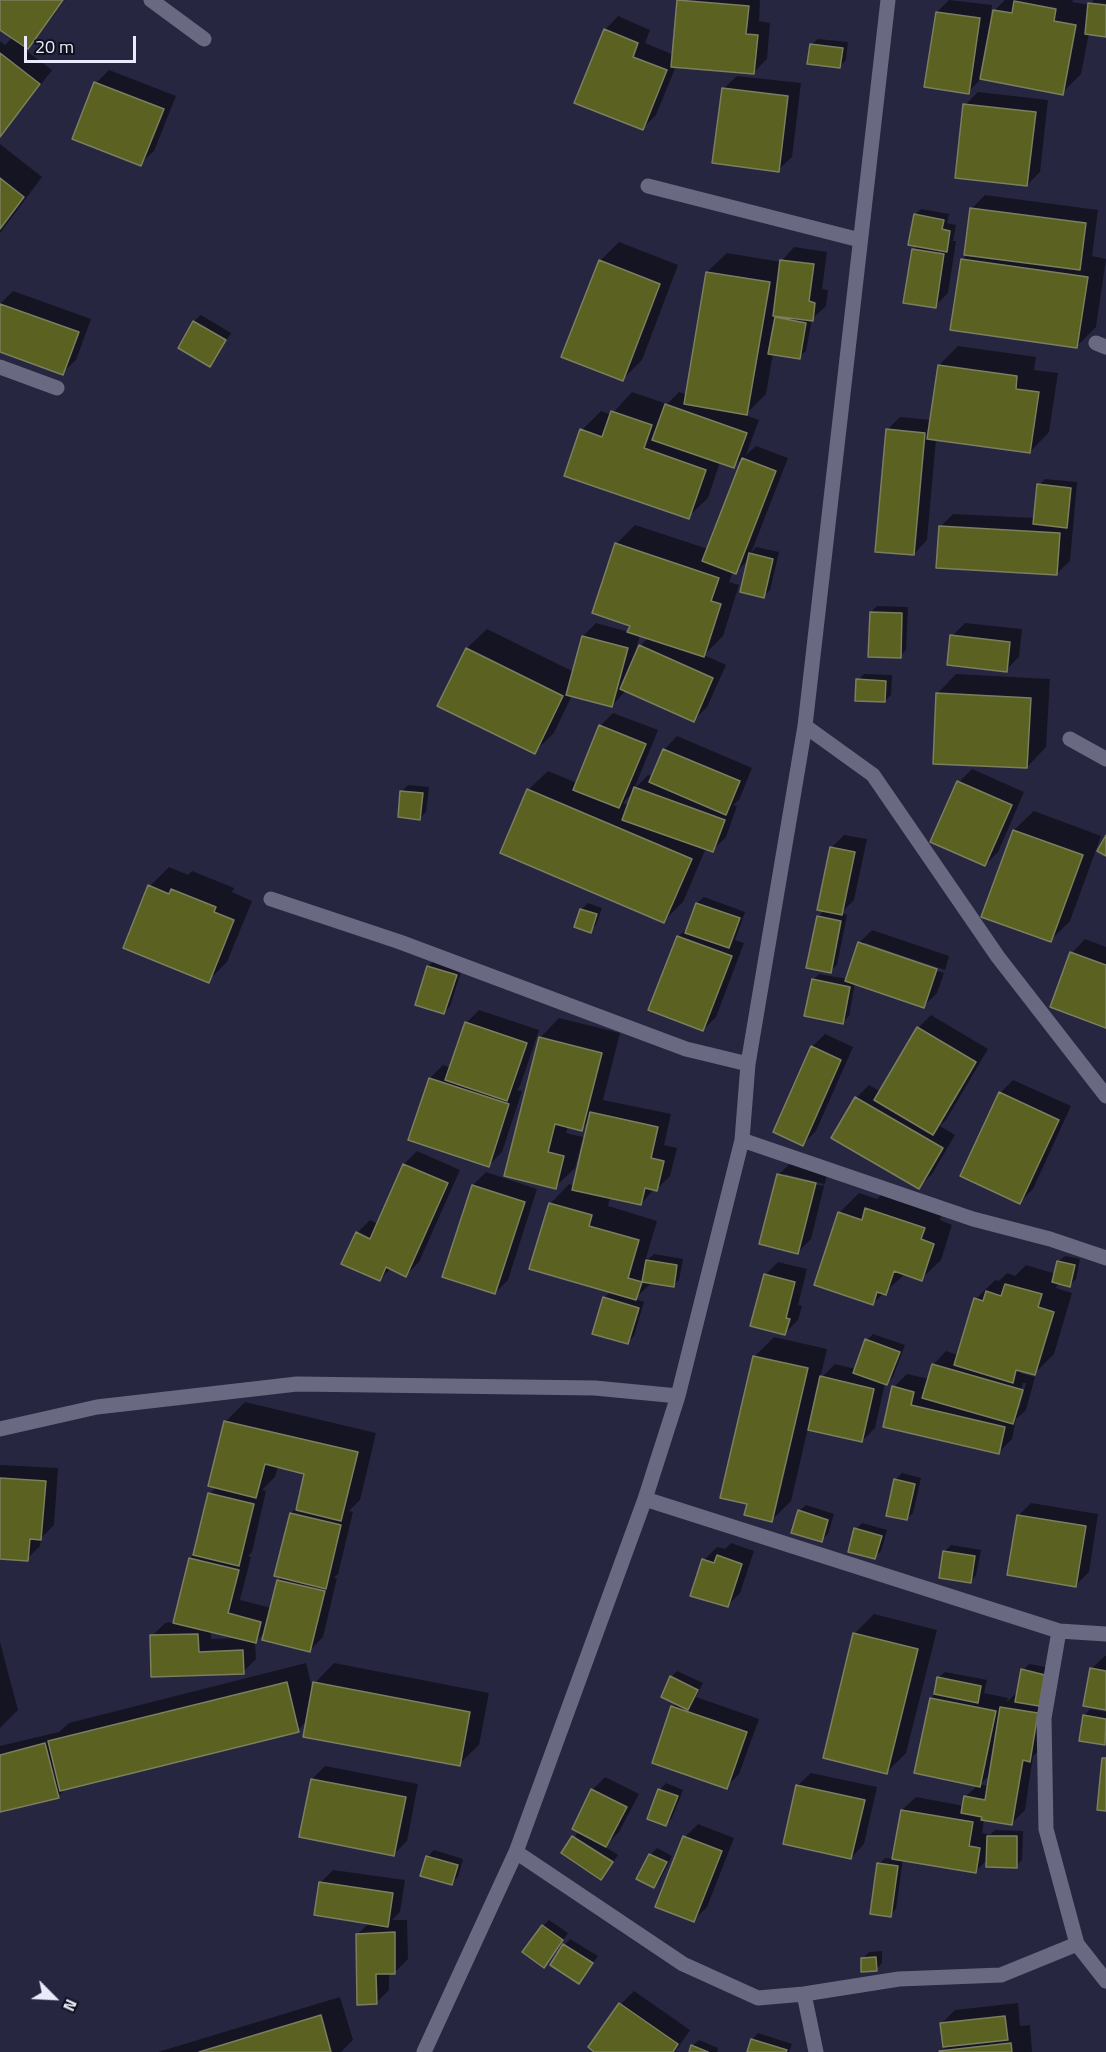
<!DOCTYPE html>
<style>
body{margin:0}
#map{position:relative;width:1106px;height:2052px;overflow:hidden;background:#272641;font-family:"Titillium Web",sans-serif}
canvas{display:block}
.north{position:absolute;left:24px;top:1968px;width:60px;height:60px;-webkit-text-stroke:4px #11111d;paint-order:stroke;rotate:114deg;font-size:16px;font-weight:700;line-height:24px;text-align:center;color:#e9eafc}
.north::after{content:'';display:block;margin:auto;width:21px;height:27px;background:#e9eafc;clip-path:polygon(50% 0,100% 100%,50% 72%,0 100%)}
.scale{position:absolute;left:24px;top:36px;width:112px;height:27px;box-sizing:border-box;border:3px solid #e9eafc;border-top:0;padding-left:8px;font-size:18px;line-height:21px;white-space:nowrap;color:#e9eafc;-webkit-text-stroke:4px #11111d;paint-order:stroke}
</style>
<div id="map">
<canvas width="1106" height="2052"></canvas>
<div class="north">N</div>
<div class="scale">20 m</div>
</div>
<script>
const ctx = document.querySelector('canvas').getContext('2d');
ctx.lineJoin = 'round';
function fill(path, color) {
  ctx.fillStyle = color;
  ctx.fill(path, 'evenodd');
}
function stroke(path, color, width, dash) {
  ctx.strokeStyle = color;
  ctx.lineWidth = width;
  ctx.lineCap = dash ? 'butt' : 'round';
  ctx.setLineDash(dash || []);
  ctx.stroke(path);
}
fill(new Path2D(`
 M 0,0 L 65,0 L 40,34 L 25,50 L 52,70 L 0,138 L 0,41 L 5,45 L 13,37 L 0,28 Z
 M 679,0 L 760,0 L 759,21 L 770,23 L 767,59 L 753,73 L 676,66 L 656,115 L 643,128 L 605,30 L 618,16 L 650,30 L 645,43 L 674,55 Z
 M 949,0 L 992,5 L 991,14 L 1005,0 L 1073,0 L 1072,2 L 1090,5 L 1094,0 L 1106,0 L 1106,35 L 1089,33 L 1081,74 L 1062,93 L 981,79 L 968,92 L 937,12 Z
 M 818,39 L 848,42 L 846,60 L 840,66 L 811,45 Z
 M 109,70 L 176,96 L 154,151 L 140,164 L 96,83 Z
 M 737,76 L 801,83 L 792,157 L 778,170 L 723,89 Z
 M 978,92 L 1048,100 L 1040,172 L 1027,185 L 965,105 Z
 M 0,144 L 42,177 L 0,233 Z
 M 985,195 L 1098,210 L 1092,256 L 1106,259 L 1096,327 L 1076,347 L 962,260 L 968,254 L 972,208 Z
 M 921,209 L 949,214 L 947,223 L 956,225 L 953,241 L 956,241 L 948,293 L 935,306 L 914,250 L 919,245 L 915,215 Z
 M 619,242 L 678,265 L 642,360 L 623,379 L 600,261 Z
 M 794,247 L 827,252 L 822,289 L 828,290 L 826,306 L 812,319 L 806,351 L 799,357 L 773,353 L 766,394 L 745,415 L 759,420 L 746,455 L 756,446 L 788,458 L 751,553 L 756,547 L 779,552 L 770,590 L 764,596 L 749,559 L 736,572 L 733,571 L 729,582 L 739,585 L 723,636 L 704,655 L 726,665 L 707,707 L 694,720 L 626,690 L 612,706 L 572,695 L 554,733 L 534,752 L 439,706 L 467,648 L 487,629 L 574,672 L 583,636 L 596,623 L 629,632 L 632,625 L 616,544 L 635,525 L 708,549 L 744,457 L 734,466 L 720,462 L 708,498 L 688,517 L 582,430 L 601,411 L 611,415 L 632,392 L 667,404 L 679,392 L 687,395 L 707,272 L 727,253 L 781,262 ZM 640,635 L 649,637 L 636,650 Z
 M 13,291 L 91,319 L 76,360 L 62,373 L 0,350 L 0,304 Z
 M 201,315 L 231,333 L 216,359 L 210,365 L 180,348 L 194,321 Z
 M 958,346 L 1036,357 L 1034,370 L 1058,373 L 1049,432 L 1030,452 L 936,439 L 927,540 L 914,554 L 887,430 L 900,417 L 931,420 L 939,365 Z
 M 1045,479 L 1077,482 L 1070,561 L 1056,574 L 940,527 L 953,514 L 1035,518 L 1039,485 Z
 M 877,606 L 908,607 L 906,650 L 900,656 L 871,612 Z
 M 965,623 L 1022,629 L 1019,657 L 1006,670 L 952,636 Z
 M 864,674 L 892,675 L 891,695 L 885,701 L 858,680 Z
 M 956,674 L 1050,679 L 1046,747 L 1027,767 L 937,694 Z
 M 613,713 L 658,730 L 634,789 L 648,775 L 653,776 L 664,750 L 677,736 L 752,768 L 739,800 L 733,805 L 737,806 L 726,837 L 713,850 L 706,848 L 683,902 L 664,921 L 528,790 L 548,771 L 577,783 L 600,726 ZM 633,792 L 629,805 L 623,803 Z
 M 972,769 L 1024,792 L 998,852 L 985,865 L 959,782 Z
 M 408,785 L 429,787 L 426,812 L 420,818 L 402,791 Z
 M 1034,811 L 1101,836 L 1070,921 L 1050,941 L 983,916 L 1014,830 Z
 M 844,835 L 867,839 L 854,900 L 841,913 L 847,915 L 837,965 L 830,971 L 818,917 L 825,910 L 831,848 Z
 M 169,867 L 188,875 L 192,871 L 234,888 L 232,892 L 252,901 L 227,962 L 208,981 L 150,886 Z
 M 704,897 L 745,912 L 735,940 L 744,943 L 716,1017 L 703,1030 L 650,1009 L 679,936 L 689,926 L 697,903 Z
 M 588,903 L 602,908 L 596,925 L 590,931 L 576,926 L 582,909 Z
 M 872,930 L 949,956 L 945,970 L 865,943 L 865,946 L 944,973 L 937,993 L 924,1006 L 855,983 L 849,1016 L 843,1022 L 813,980 L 819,974 L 847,979 L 859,943 Z
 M 1085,939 L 1106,947 L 1106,1027 L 1052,1006 L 1072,953 Z
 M 434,960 L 462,969 L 450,1006 L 444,1013 L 428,967 Z
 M 479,1010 L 539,1030 L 520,1086 L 517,1090 L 522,1091 L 502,1152 L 489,1165 L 430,1078 L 443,1065 L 451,1068 L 466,1023 Z
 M 931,1015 L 988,1049 L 946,1120 L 940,1126 L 955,1135 L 932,1174 L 919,1187 L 856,1098 L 869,1085 L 881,1092 L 918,1028 Z
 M 559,1018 L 620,1033 L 603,1100 L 671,1114 L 664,1145 L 677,1148 L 670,1176 L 657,1189 L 654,1189 L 641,1204 L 610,1197 L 608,1206 L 657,1221 L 646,1258 L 648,1259 L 654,1254 L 683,1259 L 679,1280 L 673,1286 L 652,1282 L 635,1299 L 644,1302 L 634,1336 L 628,1342 L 604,1298 L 611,1291 L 550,1204 L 569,1184 L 575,1186 L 590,1120 L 581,1129 L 568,1126 L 566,1133 L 583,1137 L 575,1168 L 555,1187 L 506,1175 L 540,1038 Z
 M 825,1034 L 853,1047 L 816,1131 L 803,1144 L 812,1047 Z
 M 1013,1080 L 1071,1106 L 1033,1189 L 1020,1202 L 1000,1093 Z
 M 417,1151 L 460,1170 L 419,1262 L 406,1275 L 391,1268 L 380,1279 L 357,1233 L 370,1220 L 378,1224 L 404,1164 Z
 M 792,1162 L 828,1170 L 811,1239 L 798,1252 L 778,1175 ZM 785,1174 L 824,1184 L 823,1186 L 785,1177 Z
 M 486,1172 L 537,1189 L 508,1280 L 495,1293 L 473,1185 Z
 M 886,1190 L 943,1209 L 940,1220 L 952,1225 L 941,1260 L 921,1279 L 905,1274 L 873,1303 L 839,1213 L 859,1193 L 877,1199 Z
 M 1065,1256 L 1080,1259 L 1076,1279 L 1070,1285 L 1058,1282 L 1056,1288 L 1072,1293 L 1054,1354 L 1034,1374 L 1023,1370 L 1020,1373 L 1035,1377 L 1026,1410 L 1016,1419 L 1012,1439 L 999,1452 L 885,1426 L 894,1387 L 907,1374 L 929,1379 L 933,1365 L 946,1351 L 958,1355 L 976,1299 L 995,1280 L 999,1281 L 1007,1273 L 1015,1276 L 1026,1265 L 1056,1274 L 1058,1262 ZM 1023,1383 L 1026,1383 L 1019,1409 L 1016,1409 Z
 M 778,1262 L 807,1269 L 798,1305 L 802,1306 L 798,1320 L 785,1333 L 765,1275 Z
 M 873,1334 L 905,1345 L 893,1377 L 887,1384 L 885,1383 L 875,1428 L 862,1441 L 808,1428 L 791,1501 L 772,1520 L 749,1503 L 754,1357 L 774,1337 L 827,1349 L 820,1379 L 835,1364 L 856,1369 L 867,1340 Z
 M 245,1402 L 376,1433 L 360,1500 L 349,1511 L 353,1512 L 338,1574 L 334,1578 L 337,1578 L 323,1637 L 310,1650 L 266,1631 L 255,1642 L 256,1659 L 243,1672 L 152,1636 L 165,1623 L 175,1622 L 190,1558 L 195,1554 L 210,1494 L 217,1486 L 210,1485 L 226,1421 ZM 278,1466 L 306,1473 L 298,1506 L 291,1513 L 282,1576 L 278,1581 L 271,1608 L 240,1600 L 251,1557 L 248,1556 L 252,1552 L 266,1491 L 262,1490 L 275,1477 ZM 211,1630 L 240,1638 L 211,1639 Z
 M 0,1465 L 58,1468 L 54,1525 L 41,1538 L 40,1546 L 27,1559 L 0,1557 Z
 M 902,1473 L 921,1478 L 913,1513 L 907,1519 L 895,1480 Z
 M 1031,1503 L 1098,1514 L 1089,1572 L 1076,1585 L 1018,1516 Z
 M 806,1505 L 834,1514 L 828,1534 L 821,1540 L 799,1511 Z
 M 862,1523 L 887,1530 L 881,1551 L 875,1557 L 856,1529 Z
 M 731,1543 L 754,1551 L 740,1593 L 727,1606 L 704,1560 L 717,1547 L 725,1549 Z
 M 951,1545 L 981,1550 L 976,1575 L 970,1582 L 945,1551 Z
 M 874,1614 L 937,1630 L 906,1753 L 887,1772 L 854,1634 Z
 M 0,1642 L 18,1710 L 0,1728 Z
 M 1105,1656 L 1106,1656 L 1106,1709 L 1091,1669 Z
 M 306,1663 L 313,1692 L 315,1683 L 334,1663 L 489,1693 L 479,1745 L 459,1764 L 307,1721 L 298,1730 L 67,1788 L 58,1796 L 0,1811 L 0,1746 L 59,1732 L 69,1723 Z
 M 1029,1664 L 1051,1668 L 1043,1747 L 1033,1756 L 1025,1810 L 1012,1823 L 984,1819 L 982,1833 L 990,1835 L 995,1830 L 1023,1831 L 1022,1860 L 1016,1866 L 988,1859 L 975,1872 L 903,1859 L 896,1909 L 890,1915 L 879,1864 L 885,1858 L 894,1859 L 902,1810 L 916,1797 L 964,1806 L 965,1797 L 978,1785 L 931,1698 L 936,1693 L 938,1678 L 945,1672 L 987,1680 L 984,1693 L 1008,1698 L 1007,1702 L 1015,1694 L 1018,1695 L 1023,1670 ZM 991,1774 L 989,1786 L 980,1784 Z
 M 677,1671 L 703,1683 L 696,1697 L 759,1719 L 739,1774 L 726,1787 L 673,1707 L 677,1703 L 671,1677 Z
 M 1090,1709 L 1106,1712 L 1105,1744 L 1084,1716 Z
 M 325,1766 L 418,1784 L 407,1841 L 394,1854 L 312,1779 Z
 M 811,1773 L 877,1787 L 864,1844 L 851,1858 L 797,1786 Z
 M 605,1777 L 639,1794 L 619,1832 L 604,1846 L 618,1855 L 601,1879 L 563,1853 L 579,1831 L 592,1790 Z
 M 666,1783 L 683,1790 L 672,1818 L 666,1824 L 660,1790 Z
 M 698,1824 L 734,1838 L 707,1907 L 693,1921 L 685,1837 Z
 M 657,1848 L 672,1856 L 660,1880 L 654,1887 L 650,1855 Z
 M 434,1850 L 463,1859 L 458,1877 L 452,1883 L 427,1857 Z
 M 333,1870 L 405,1880 L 400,1912 L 392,1920 L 407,1920 L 408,1959 L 395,1972 L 389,1972 L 389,1990 L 376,2003 L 358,1934 L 370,1922 L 320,1883 Z
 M 549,1920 L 568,1933 L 550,1959 L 543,1926 Z
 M 570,1939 L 598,1956 L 579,1982 L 564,1945 Z
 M 882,1951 L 882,1963 L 876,1970 L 862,1959 L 869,1952 Z
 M 634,1991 L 690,2030 L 675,2052 L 597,2052 L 590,2047 L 621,2004 Z
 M 340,1997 L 353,2040 L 341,2052 L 158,2052 Z
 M 1018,2003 L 1020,2026 L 1030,2025 L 1032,2052 L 941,2052 L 948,2045 L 942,2023 L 955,2010 Z
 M 758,2033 L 792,2044 L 789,2052 L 748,2052 L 752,2040 Z
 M 699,2040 L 718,2048 L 717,2052 L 690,2052 L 692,2046 Z`), '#0007');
const building = new Path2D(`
 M 0,0 L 63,0 L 28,49 L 0,30 Z
 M 677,0 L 749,6 L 746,34 L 758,35 L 754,74 L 671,67 Z
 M 1014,1 L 1056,9 L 1054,21 L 1076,25 L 1063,95 L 980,79 L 993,10 L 1012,13 Z
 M 1088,3 L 1106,5 L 1106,37 L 1085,34 Z
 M 936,12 L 980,18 L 969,94 L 924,87 Z
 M 604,29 L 638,43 L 633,57 L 667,70 L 643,130 L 574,103 Z
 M 810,44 L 843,48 L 840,68 L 807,64 Z
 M 0,53 L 40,84 L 0,137 Z
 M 94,82 L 164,109 L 141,166 L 72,139 Z
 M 722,88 L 788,96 L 779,172 L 712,163 Z
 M 963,104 L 1036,112 L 1027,186 L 955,178 Z
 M 0,178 L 24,197 L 0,229 Z
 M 970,208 L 1086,223 L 1080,270 L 964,255 Z
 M 914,214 L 944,220 L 942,229 L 950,231 L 947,252 L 908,245 Z
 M 912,249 L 944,254 L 936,308 L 903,303 Z
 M 961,259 L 1088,277 L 1077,348 L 950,330 Z
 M 599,260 L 660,284 L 623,381 L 561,357 Z
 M 780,260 L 814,264 L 809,301 L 815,303 L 813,321 L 773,316 Z
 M 706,272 L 770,282 L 747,415 L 684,404 Z
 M 0,304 L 79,332 L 63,375 L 0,352 Z
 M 775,317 L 806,323 L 800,359 L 768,354 Z
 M 193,321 L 226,340 L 210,367 L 178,348 Z
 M 938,365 L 1017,376 L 1016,389 L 1039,392 L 1030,453 L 927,439 Z
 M 665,404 L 747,433 L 734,468 L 652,440 Z
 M 611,411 L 652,425 L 644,448 L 706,470 L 689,519 L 564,476 L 580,429 L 602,437 Z
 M 886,429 L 925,433 L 914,555 L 875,552 Z
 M 742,458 L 776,471 L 736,574 L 702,561 Z
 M 1037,484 L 1071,488 L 1067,528 L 1033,524 Z
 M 939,526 L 1060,533 L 1057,575 L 936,568 Z
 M 615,543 L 719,578 L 711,601 L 721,604 L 704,657 L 627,632 L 630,626 L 592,613 Z
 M 749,553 L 773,559 L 764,598 L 740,592 Z
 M 870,612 L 902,613 L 901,658 L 868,657 Z
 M 950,635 L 1010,642 L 1007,672 L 947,665 Z
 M 582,636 L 628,648 L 612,707 L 566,695 Z
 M 639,645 L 713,678 L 694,722 L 620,689 Z
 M 466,648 L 563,696 L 535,754 L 437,706 Z
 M 856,679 L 886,681 L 885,702 L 855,701 Z
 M 936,693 L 1031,698 L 1027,768 L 933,764 Z
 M 599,725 L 646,744 L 619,808 L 573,790 Z
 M 663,749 L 740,781 L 726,815 L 649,782 Z
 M 957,781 L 1012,805 L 985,866 L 930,842 Z
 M 634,787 L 725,820 L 713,852 L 622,820 Z
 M 527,789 L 692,859 L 664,923 L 500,853 Z
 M 400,791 L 423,793 L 420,820 L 398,817 Z
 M 1013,830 L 1083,855 L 1051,942 L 981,917 Z
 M 1106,835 L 1106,856 L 1097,851 Z
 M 830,847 L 855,852 L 842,915 L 817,910 Z
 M 148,885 L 169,894 L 171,889 L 216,907 L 214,912 L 234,920 L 209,983 L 123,948 Z
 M 696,903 L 740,918 L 729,948 L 685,933 Z
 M 580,909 L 597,914 L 591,933 L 574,927 Z
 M 817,916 L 841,921 L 831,973 L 806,968 Z
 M 677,936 L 732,956 L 703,1031 L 648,1010 Z
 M 858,942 L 937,969 L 924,1008 L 845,981 Z
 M 1070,952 L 1106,965 L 1106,1028 L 1050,1007 Z
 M 427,966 L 457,975 L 444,1014 L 415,1005 Z
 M 812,979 L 850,987 L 843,1024 L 804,1016 Z
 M 465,1022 L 527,1043 L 507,1101 L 445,1080 Z
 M 917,1027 L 976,1062 L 933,1135 L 874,1100 Z
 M 539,1037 L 602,1053 L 582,1131 L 555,1124 L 548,1152 L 564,1156 L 556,1189 L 504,1176 Z
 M 811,1046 L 841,1060 L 803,1146 L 773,1132 Z
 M 429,1078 L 509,1104 L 489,1167 L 408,1140 Z
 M 999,1092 L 1059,1120 L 1020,1204 L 960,1176 Z
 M 855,1097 L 943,1148 L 919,1189 L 831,1138 Z
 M 590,1112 L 658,1127 L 651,1158 L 664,1161 L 657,1191 L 645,1188 L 641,1205 L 572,1190 Z
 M 403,1164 L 448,1183 L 406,1277 L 386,1267 L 380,1281 L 341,1264 L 356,1232 L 370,1239 Z
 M 777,1174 L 816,1183 L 798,1254 L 759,1244 Z
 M 472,1185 L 525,1202 L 495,1294 L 442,1277 Z
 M 549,1203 L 592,1215 L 589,1226 L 639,1240 L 628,1278 L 642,1282 L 636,1300 L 529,1269 Z
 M 865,1208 L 925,1228 L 921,1239 L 934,1244 L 922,1281 L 894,1271 L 886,1295 L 877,1292 L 873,1305 L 814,1285 L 838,1212 L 862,1220 Z
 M 646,1260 L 677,1265 L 674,1287 L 642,1282 Z
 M 1057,1261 L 1075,1265 L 1070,1287 L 1052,1282 Z
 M 764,1274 L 795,1282 L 786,1318 L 790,1319 L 785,1335 L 750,1326 Z
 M 1005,1284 L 1042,1294 L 1038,1307 L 1054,1312 L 1035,1375 L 1016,1370 L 1013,1383 L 954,1365 L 974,1298 L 983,1301 L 986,1291 L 1001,1296 Z
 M 603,1297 L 639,1308 L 628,1344 L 592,1334 Z
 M 865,1339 L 900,1352 L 887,1385 L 853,1373 Z
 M 753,1356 L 808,1368 L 772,1522 L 744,1515 L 747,1504 L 720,1498 Z
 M 932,1364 L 1023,1390 L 1013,1424 L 922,1398 Z
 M 820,1376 L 874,1389 L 862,1442 L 808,1430 Z
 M 892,1386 L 914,1392 L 911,1405 L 1005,1427 L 999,1454 L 883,1427 Z
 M 224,1421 L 358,1452 L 341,1521 L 296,1510 L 304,1474 L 265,1464 L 256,1498 L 208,1486 Z
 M 0,1478 L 46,1481 L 41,1540 L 30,1539 L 28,1561 L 0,1559 Z
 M 894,1479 L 915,1484 L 907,1520 L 886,1516 Z
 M 208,1493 L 254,1504 L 239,1566 L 193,1555 Z
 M 798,1510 L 828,1520 L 822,1542 L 791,1533 Z
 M 290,1513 L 341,1525 L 326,1589 L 274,1576 Z
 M 1017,1515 L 1086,1526 L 1076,1587 L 1007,1575 Z
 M 854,1528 L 882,1536 L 875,1559 L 848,1552 Z
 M 943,1551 L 975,1556 L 971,1583 L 939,1578 Z
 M 717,1555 L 742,1564 L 728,1607 L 690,1596 L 702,1559 L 714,1563 Z
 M 189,1558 L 239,1570 L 228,1613 L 261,1622 L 256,1643 L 173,1623 Z
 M 277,1580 L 325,1591 L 310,1652 L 262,1640 Z
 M 853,1633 L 918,1649 L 887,1774 L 823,1758 Z
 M 198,1634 L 199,1652 L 243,1650 L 244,1674 L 151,1677 L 150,1635 Z
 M 1090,1668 L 1106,1671 L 1106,1710 L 1083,1706 Z
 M 1021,1669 L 1045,1675 L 1039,1706 L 1015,1702 Z
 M 670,1676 L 698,1690 L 688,1710 L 661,1697 Z
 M 937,1677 L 981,1686 L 978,1703 L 934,1694 Z
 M 287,1682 L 299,1732 L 60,1791 L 48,1741 Z
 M 313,1682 L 470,1712 L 460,1766 L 303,1737 Z
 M 930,1698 L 996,1711 L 980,1787 L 914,1773 Z
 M 671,1706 L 747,1732 L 727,1789 L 652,1763 Z
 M 1000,1707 L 1038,1713 L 1030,1762 L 1023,1760 L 1012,1825 L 981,1820 L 982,1817 L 961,1813 L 964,1796 L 985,1800 Z
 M 1083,1715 L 1106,1719 L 1105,1745 L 1079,1741 Z
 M 45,1743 L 59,1798 L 0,1812 L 0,1755 Z
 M 1102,1758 L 1106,1758 L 1106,1811 L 1097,1810 Z
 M 311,1779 L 406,1797 L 394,1856 L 299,1837 Z
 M 796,1785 L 865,1800 L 851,1859 L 783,1844 Z
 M 591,1789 L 627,1807 L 606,1847 L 572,1829 Z
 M 658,1789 L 678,1796 L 666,1826 L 647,1819 Z
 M 901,1810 L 973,1822 L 969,1846 L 980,1848 L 976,1873 L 892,1859 Z
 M 572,1836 L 613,1862 L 601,1880 L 561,1853 Z
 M 683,1836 L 722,1851 L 694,1922 L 655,1907 Z
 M 987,1836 L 1017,1836 L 1017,1868 L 986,1867 Z
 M 649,1854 L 667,1862 L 654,1888 L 636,1879 Z
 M 426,1856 L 458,1865 L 452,1885 L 420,1876 Z
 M 877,1863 L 898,1866 L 891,1917 L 870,1914 Z
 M 319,1882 L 393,1893 L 388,1927 L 314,1915 Z
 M 542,1925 L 563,1940 L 544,1968 L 522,1952 Z
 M 395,1932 L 395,1974 L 376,1974 L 377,2004 L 357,2005 L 356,1934 Z
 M 563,1944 L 593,1963 L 579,1984 L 550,1965 Z
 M 876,1957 L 877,1971 L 861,1972 L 861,1958 Z
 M 619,2003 L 678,2044 L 673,2052 L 594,2052 L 588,2047 Z
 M 321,2015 L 331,2052 L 199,2052 Z
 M 1005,2016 L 1008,2040 L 943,2047 L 940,2023 Z
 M 751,2039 L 787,2050 L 786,2052 L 747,2052 Z
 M 1011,2043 L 1012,2052 L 940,2052 L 939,2051 Z
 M 691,2045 L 708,2052 L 689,2052 Z`);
fill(building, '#5b6121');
stroke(building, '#7b7f5e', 1.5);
stroke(new Path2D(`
 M 151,0 L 204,39
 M 648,186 L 860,240
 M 1096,343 L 1106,347
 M 0,367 L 57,388
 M 805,726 L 873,775 L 998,957 L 1106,1096
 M 1070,739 L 1106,759
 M 271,899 L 400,942 L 686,1049 L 748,1064
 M 742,1140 L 973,1219 L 1050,1239 L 1106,1258
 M 0,1429 L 97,1407 L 297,1384 L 595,1388 L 678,1396
 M 645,1499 L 1059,1631 L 1106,1634
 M 1059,1631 L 1044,1718 L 1046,1829 L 1077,1944 L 1106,1981
 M 516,1852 L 683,1964 L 758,1998 L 804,1994 L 899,1979 L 1001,1975 L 1077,1944
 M 804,1994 L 816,2052
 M 424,2052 L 516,1852 L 645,1499 L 678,1396 L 742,1140 L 748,1064 L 805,726 L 888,0`), '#696a82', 15);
</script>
